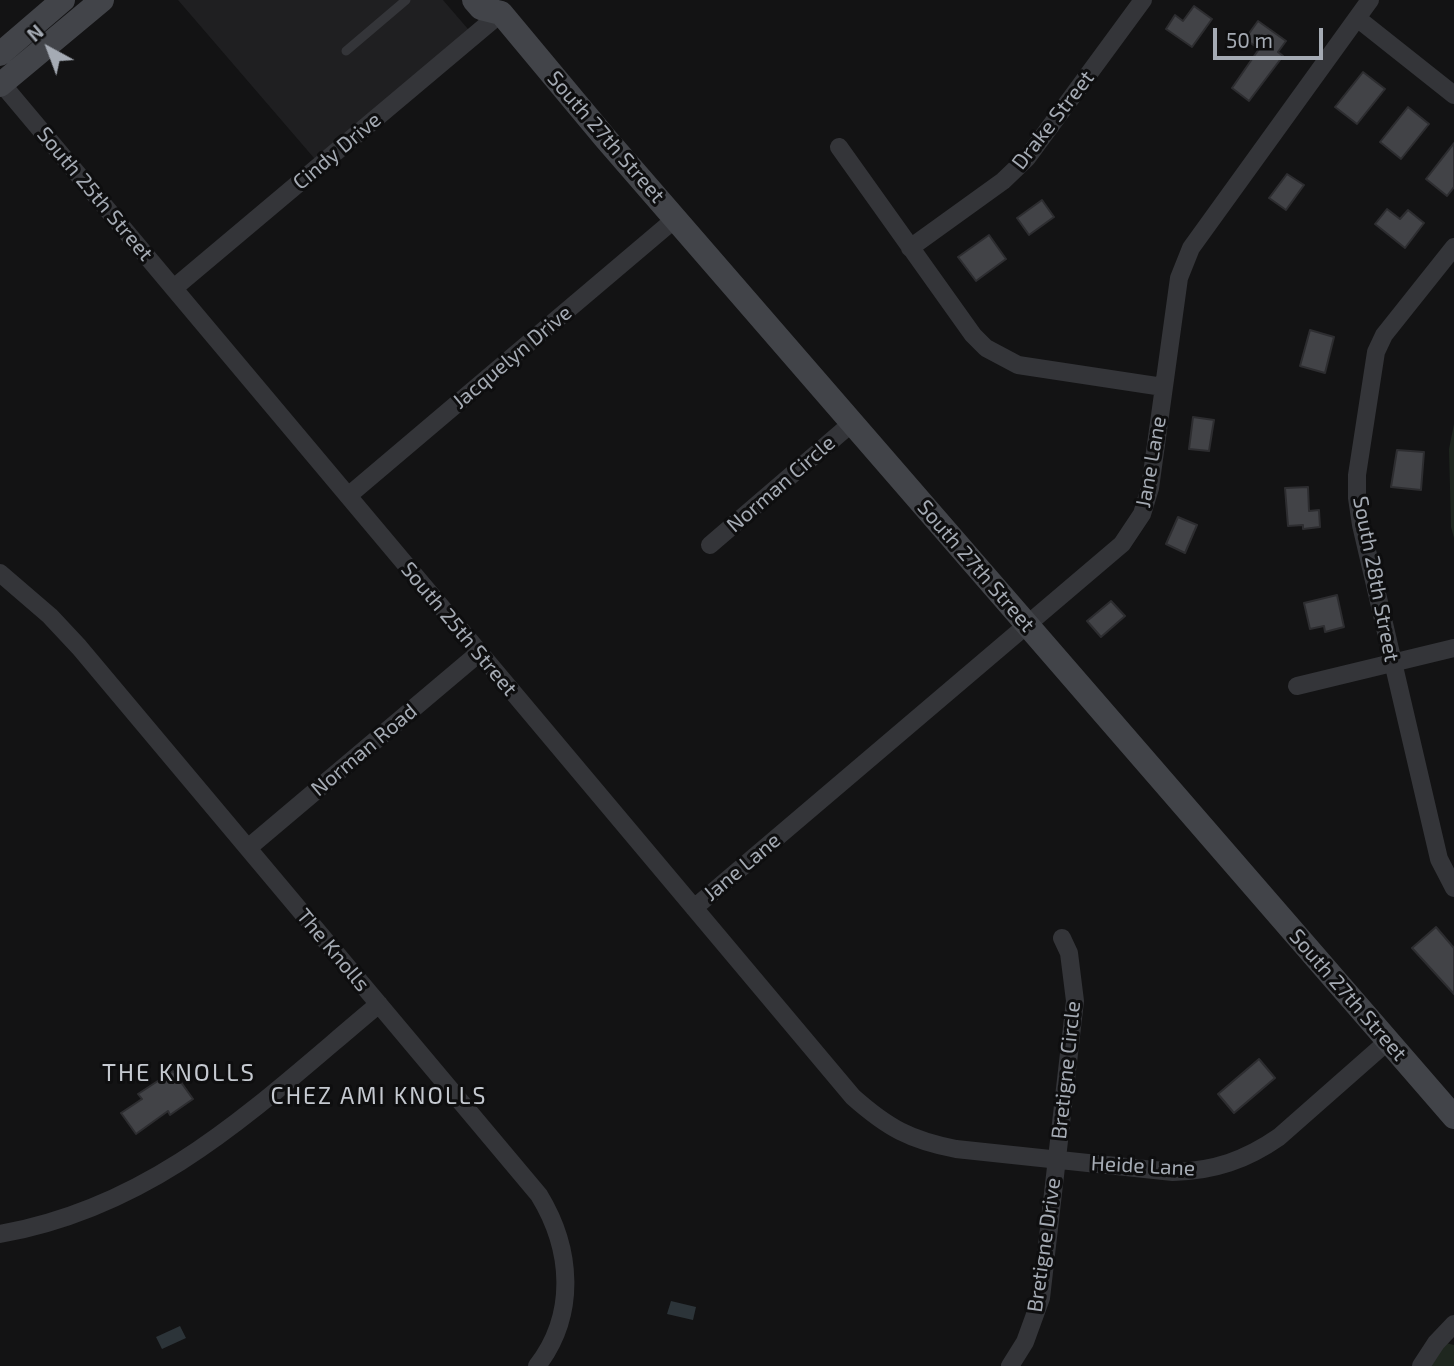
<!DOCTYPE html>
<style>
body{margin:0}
#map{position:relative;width:1454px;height:1366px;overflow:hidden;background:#131314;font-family:"Exo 2",sans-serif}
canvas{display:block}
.north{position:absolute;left:14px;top:14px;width:70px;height:70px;-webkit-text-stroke:5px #0e0e0f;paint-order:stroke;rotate:319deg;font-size:19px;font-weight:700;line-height:28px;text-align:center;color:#a5abb4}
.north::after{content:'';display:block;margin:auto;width:24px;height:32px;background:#a5abb4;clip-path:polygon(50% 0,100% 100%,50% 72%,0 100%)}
.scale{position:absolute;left:1213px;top:28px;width:110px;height:32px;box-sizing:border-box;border:4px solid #a5abb4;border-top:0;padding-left:9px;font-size:21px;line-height:24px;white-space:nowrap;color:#a5abb4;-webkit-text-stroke:5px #0e0e0f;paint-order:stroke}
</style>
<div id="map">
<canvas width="1454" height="1366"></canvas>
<div class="north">N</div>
<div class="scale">50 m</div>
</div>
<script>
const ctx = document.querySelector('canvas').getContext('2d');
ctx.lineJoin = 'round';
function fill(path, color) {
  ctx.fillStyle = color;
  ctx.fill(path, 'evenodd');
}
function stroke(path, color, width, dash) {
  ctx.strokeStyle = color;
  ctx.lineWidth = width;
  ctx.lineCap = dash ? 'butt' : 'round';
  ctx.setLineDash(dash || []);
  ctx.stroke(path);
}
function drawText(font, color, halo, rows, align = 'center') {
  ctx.font = font + ' "Exo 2",sans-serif';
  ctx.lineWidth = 6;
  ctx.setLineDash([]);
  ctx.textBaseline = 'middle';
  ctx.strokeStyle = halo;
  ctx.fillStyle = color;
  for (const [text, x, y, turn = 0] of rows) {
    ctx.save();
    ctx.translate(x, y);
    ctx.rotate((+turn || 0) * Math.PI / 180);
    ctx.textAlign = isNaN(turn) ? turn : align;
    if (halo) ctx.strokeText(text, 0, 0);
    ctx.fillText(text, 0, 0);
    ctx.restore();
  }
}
fill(new Path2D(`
 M 178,0 L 443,0 L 474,36 L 320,165 Z`), '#1f1f21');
fill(new Path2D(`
 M 1454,424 L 1454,538 L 1451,527 L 1449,449 Z
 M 1446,1343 L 1454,1345 L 1454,1366 L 1430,1366 Z`), '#1f271f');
fill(new Path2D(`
 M 671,1301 L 696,1307 L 693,1320 L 667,1314 Z
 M 180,1326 L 186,1338 L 162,1349 L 156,1337 Z`), '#2c3439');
const building = new Path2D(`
 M 1194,6 L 1212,19 L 1192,47 L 1166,29 L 1175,15 L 1183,21 Z
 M 1258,21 L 1286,41 L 1278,52 L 1283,56 L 1249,101 L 1232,88 L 1259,49 L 1245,39 Z
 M 1363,72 L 1385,89 L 1357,124 L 1335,107 Z
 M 1408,107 L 1429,124 L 1401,159 L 1380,142 Z
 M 1454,143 L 1454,187 L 1447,196 L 1426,179 Z
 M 1287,174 L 1304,185 L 1286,210 L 1269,198 Z
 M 1042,200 L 1054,217 L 1029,235 L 1017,218 Z
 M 1387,209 L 1400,219 L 1408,210 L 1424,223 L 1405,248 L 1375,224 Z
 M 989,235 L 1006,259 L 976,281 L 958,257 Z
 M 1310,330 L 1334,337 L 1325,373 L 1300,366 Z
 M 1193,417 L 1214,420 L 1209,451 L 1189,449 Z
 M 1397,450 L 1424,452 L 1421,490 L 1391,487 Z
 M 1308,487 L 1309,511 L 1319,510 L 1320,527 L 1303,529 L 1303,525 L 1288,526 L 1285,488 Z
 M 1178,517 L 1197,525 L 1185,553 L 1166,544 Z
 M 1337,595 L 1344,627 L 1325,632 L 1324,626 L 1310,629 L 1304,603 Z
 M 1111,601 L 1125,616 L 1101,637 L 1087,621 Z
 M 1436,927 L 1454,948 L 1454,994 L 1412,948 Z
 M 1259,1059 L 1275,1078 L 1234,1113 L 1218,1094 Z
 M 173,1071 L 193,1099 L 170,1115 L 168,1111 L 136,1134 L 121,1113 L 142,1099 L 138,1094 Z`);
fill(building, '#424347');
stroke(building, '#2d2d30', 2);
stroke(new Path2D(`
 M 346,51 L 406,0`), '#343539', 9);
stroke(new Path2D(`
 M 1357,18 L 1454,95
 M 2,84 L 853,1097 C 888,1128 910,1140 956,1149 L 1173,1172 C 1214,1171 1246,1160 1279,1137 L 1388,1041
 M 839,147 L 973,335 L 986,348 L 1018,365 L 1163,387
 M 1454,247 L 1384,335 L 1376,352 L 1357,475 L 1357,498 L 1361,525 L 1439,859 L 1454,888
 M 910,248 L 1003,181 L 1027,158 L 1143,0
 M 174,288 L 501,13
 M 348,496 L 675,219
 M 710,545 L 852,423
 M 0,573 L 50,616 L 79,647 L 539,1195 C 572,1249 577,1314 537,1366
 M 1297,686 L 1454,648
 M 248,848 L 479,653
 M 694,908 L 1122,544 L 1142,514 L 1150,488 L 1179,278 L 1191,248 L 1370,0
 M 0,1234 C 159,1206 260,1103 379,1004
 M 1010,1366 L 1025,1342 L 1041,1298 L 1075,1001 L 1069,953 L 1062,938
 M 1421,1366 L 1436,1343 L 1454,1324`), '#343539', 18);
stroke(new Path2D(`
 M 474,0 L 481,8 L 501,13 L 606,139 L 1454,1117
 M 0,54 L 63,0
 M 0,85 L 102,0`), '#424449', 24);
drawText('21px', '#a5abb4', '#0e0e0f', [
 ["Drake Street",1053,120,-52],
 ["South 27th Street",606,137,49],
 ["Cindy Drive",337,151,-40],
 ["South 25th Street",95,194,50],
 ["Jacquelyn Drive",512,357,-40],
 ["Jane Lane",1151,462,-80],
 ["Norman Circle",781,484,-41],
 ["South 27th Street",976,566,49],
 ["South 28th Street",1376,579,79],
 ["South 25th Street",459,629,50],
 ["Norman Road",364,750,-40],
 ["Jane Lane",742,867,-40],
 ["The Knolls",333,950,50],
 ["South 27th Street",1348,995,49],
 ["Bretigne Circle",1066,1070,-84],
 ["Heide Lane",1143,1166,3],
 ["Bretigne Drive",1044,1245,-82]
]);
ctx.letterSpacing = '2px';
drawText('23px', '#c5c9d0', '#0e0e0f', [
 ["CHEZ AMI KNOLLS",379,1096]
]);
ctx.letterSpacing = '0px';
ctx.letterSpacing = '2px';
drawText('24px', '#c5c9d0', '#0e0e0f', [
 ["THE KNOLLS",179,1073]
]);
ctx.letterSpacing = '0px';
</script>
